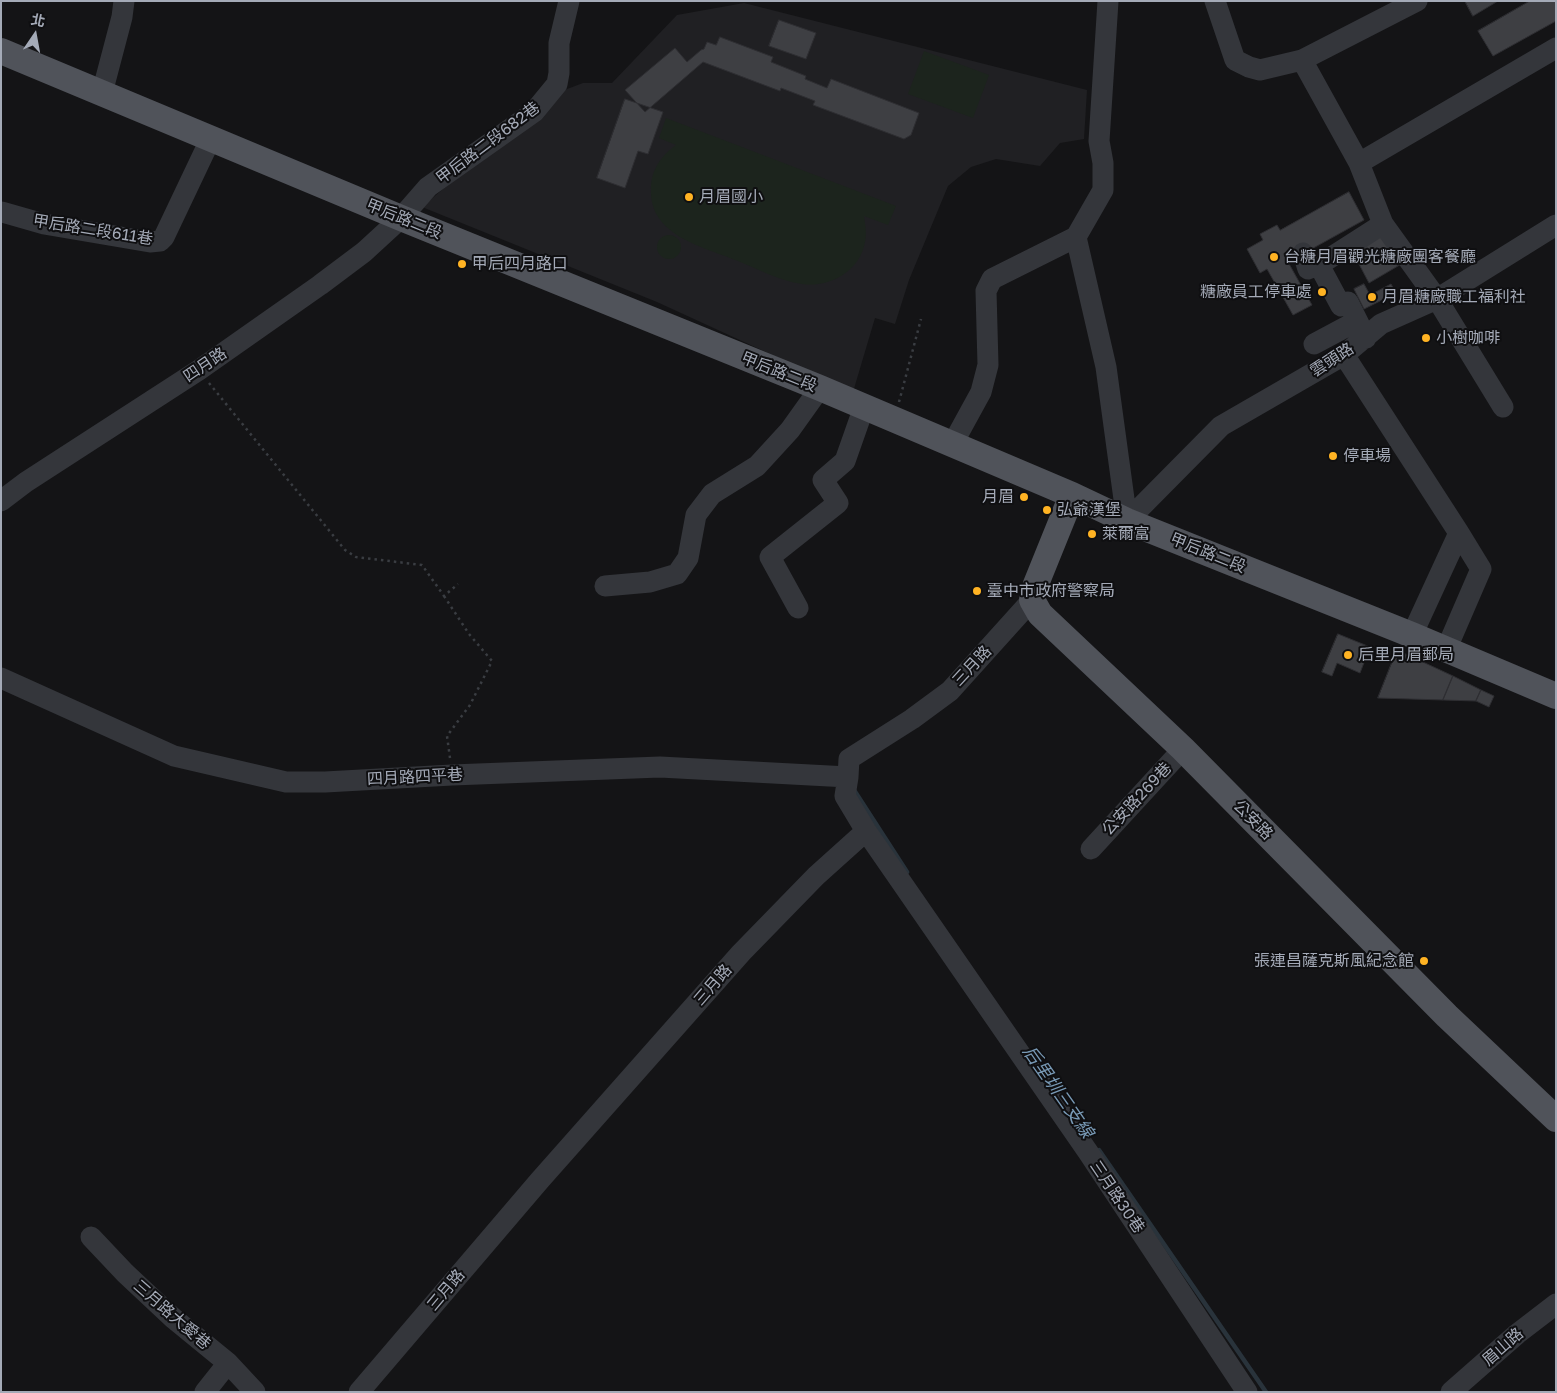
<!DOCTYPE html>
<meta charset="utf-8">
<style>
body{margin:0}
#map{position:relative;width:1557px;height:1393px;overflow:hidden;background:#141416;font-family:"Golos Text","Noto Sans TC",sans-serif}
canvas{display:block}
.frame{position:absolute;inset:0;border:2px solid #a4aab7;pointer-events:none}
.north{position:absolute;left:10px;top:10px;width:50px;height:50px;-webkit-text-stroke:4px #0f0f11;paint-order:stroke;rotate:12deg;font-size:14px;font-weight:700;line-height:20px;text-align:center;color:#a4aab7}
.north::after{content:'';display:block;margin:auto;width:18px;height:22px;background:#a4aab7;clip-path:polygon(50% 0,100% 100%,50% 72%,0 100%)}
</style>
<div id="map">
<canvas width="1557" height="1393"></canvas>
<div class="frame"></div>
<div class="north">北</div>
</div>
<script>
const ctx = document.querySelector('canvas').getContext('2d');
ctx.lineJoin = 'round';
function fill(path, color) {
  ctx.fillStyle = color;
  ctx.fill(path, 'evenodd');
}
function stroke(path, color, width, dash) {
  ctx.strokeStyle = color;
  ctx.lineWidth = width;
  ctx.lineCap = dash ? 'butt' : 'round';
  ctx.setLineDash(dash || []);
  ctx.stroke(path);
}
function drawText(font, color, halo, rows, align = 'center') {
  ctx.font = font + ' "Golos Text","Noto Sans TC",sans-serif';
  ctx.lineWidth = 4;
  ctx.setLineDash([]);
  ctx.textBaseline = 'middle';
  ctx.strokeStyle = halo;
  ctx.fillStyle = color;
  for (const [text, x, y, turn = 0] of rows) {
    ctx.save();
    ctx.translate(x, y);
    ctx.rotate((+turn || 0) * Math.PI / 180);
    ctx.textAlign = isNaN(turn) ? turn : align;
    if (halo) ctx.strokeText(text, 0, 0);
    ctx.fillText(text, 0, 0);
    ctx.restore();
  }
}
fill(new Path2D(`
 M 744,3 L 1087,90 L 1084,139 L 1060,143 L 1040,166 L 996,159 L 971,167 L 948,186 L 909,280 L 895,324 L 875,318 L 853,392 L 657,302 L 422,207 L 554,94 L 583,83 L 612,83 L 677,15 Z`), '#202023');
fill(new Path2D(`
 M 924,51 L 989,75 L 973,118 L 908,94 Z
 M 666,118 L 896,206 L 888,225 L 864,216 C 865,224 867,233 865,242 C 860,271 830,288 802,284 C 780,281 758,269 738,261 C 704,247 649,236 651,189 C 651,170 661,156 676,145 L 659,138 Z
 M657 247a12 12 0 1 1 24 0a12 12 0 1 1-24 0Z`), '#1c241d');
stroke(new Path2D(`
 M 854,790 L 907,872
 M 1099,1150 L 1266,1392`), '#29333b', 4.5);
const building = new Path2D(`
 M 1465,1 L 1498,1 L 1473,16 Z
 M 1530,1 L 1556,1 L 1556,21 L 1493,56 L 1478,31 Z
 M 779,20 L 816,33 L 806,59 L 769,46 Z
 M 720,37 L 773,57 L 771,62 L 806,76 L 805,79 L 827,88 L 831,79 L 919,113 L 911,135 L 904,139 L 813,105 L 815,101 L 781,88 L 780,91 L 703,62 L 645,112 L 625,90 L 675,48 L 687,62 L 701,50 L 704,49 L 707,42 L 716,45 Z
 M 625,99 L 663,112 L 648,154 L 638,151 L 625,188 L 597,178 Z
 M 1349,192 L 1364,220 L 1288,262 L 1312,305 L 1293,315 L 1267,269 L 1260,273 L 1247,249 L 1263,240 L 1260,234 L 1277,225 L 1280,230 Z
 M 1386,229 L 1403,263 L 1369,283 L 1351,249 Z
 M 1364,284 L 1370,295 L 1391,284 L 1396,293 L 1364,309 L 1354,289 Z
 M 1338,634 L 1370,647 L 1360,673 L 1337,663 L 1332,676 L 1322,672 Z
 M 1397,650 L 1453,676 L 1443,700 L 1378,698 Z
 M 1453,676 L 1481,690 L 1476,701 L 1443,700 Z
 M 1481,690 L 1494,696 L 1489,707 L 1476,701 Z`);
fill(building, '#3e3f43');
stroke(building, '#2e2e32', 1);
stroke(new Path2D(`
 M 209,383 L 345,550 L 356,557 L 422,565 L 444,596 L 458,584
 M 899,402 L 921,319
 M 444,596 L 469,634 L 492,661 L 470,705 L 447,736 L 450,758`), '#3a3d42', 2.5, [2.5, 4]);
stroke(new Path2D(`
 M 1215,1 L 1235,60 L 1249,67 L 1260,70 L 1302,60 L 1359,163 L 1383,224 L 1437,299 L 1503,407
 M 1302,60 L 1417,1
 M 102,93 L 122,17 L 124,1
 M 1359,163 L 1556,48
 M 2,212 L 44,224 L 150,242 L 160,241 L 164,237 L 211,138
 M 1076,237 L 1106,367 L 1127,521
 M 1303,253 L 1308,269 L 1319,265
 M 1366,338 L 1348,302 L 1341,306 L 1319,265 L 1383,224
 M 1314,344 L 1357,321
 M 1344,355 L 1459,533
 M 952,445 L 981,392 L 988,365 L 986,291 L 992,279 L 1076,237 L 1103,190 L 1103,163 L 1099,141 L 1108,1
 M 1,501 L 26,482 L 199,370 L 320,285 L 364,252 L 401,218 L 428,187 L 534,112 L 557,84 L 559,73 L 559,43 L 569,1
 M 1127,521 L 1221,426 L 1344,355 L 1381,324 L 1437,299 L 1556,225
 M 605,586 L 650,582 L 677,574 L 688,558 L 696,515 L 712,494 L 757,466 L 790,430 L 820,388
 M 1032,600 L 950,691 L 912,719 L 849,759 L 848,777 L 845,796 L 866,831 L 1088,1152 L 1247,1392
 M 798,608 L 770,557 L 838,503 L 823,480 L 845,461 L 864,407
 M 1412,635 L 1459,533 L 1481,569 L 1446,650
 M 1,678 L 174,756 L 286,782 L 325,782 L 452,775 L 660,767 L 848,777
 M 1091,849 L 1183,749
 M 91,1237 L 125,1273 L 173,1318 L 228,1363 L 255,1392
 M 205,1392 L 228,1363
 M 359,1392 L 540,1180 L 741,953 L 816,876 L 866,831
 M 1451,1392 L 1517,1334 L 1556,1304`), '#34363b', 21);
stroke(new Path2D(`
 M 1,51 L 401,218 L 820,388 L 1072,495 L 1127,521 L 1412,635 L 1556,696
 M 1072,495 L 1036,584 L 1032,600 L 1040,614 L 1183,749 L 1447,1016 L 1556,1119`), '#50535a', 26);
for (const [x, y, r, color] of [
 [689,197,5,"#ffb323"],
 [1274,257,5,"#ffb323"],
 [462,264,5,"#ffb323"],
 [1322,292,5,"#ffb323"],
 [1372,297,5,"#ffb323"],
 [1426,338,5,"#ffb323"],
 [1333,456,5,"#ffb323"],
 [1024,497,5,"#ffb323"],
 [1047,510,5,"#ffb323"],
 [1092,534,5,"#ffb323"],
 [977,591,5,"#ffb323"],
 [1348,655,5,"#ffb323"],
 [1424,961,5,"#ffb323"]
]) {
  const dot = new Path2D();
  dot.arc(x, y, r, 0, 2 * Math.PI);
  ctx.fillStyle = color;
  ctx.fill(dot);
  stroke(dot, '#0f0f11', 2);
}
drawText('16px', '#a4aab7', '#0f0f11', [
 ["甲后路二段682巷",488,143,-37],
 ["甲后路二段",404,219,22],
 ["甲后路二段611巷",93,230,9],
 ["雲頭路",1332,360,-33],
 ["四月路",205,365,-34],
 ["甲后路二段",779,372,22],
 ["甲后路二段",1208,553,22],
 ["三月路",972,666,-47],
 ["四月路四平巷",415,777,-3],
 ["公安路269巷",1137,799,-47],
 ["公安路",1253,820,45],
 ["三月路",713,985,-49],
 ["三月路30巷",1117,1197,56],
 ["三月路",446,1290,-50],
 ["三月路大愛巷",172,1315,41],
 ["眉山路",1503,1347,-41]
]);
drawText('16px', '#a4aab7', '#0f0f11', [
 ["月眉國小",699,197],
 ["台糖月眉觀光糖廠團客餐廳",1284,257],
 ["甲后四月路口",472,264],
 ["糖廠員工停車處",1312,292,"right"],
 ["月眉糖廠職工福利社",1382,297],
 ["小樹咖啡",1436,338],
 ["停車場",1343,456],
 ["月眉",1014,497,"right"],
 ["弘爺漢堡",1057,510],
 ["萊爾富",1102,534],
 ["臺中市政府警察局",987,591],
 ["后里月眉郵局",1358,655],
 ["張連昌薩克斯風紀念館",1414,961,"right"]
], 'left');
drawText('italic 18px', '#7899b5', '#0f0f11', [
 ["后里圳三支線",1058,1092,55]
]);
</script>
